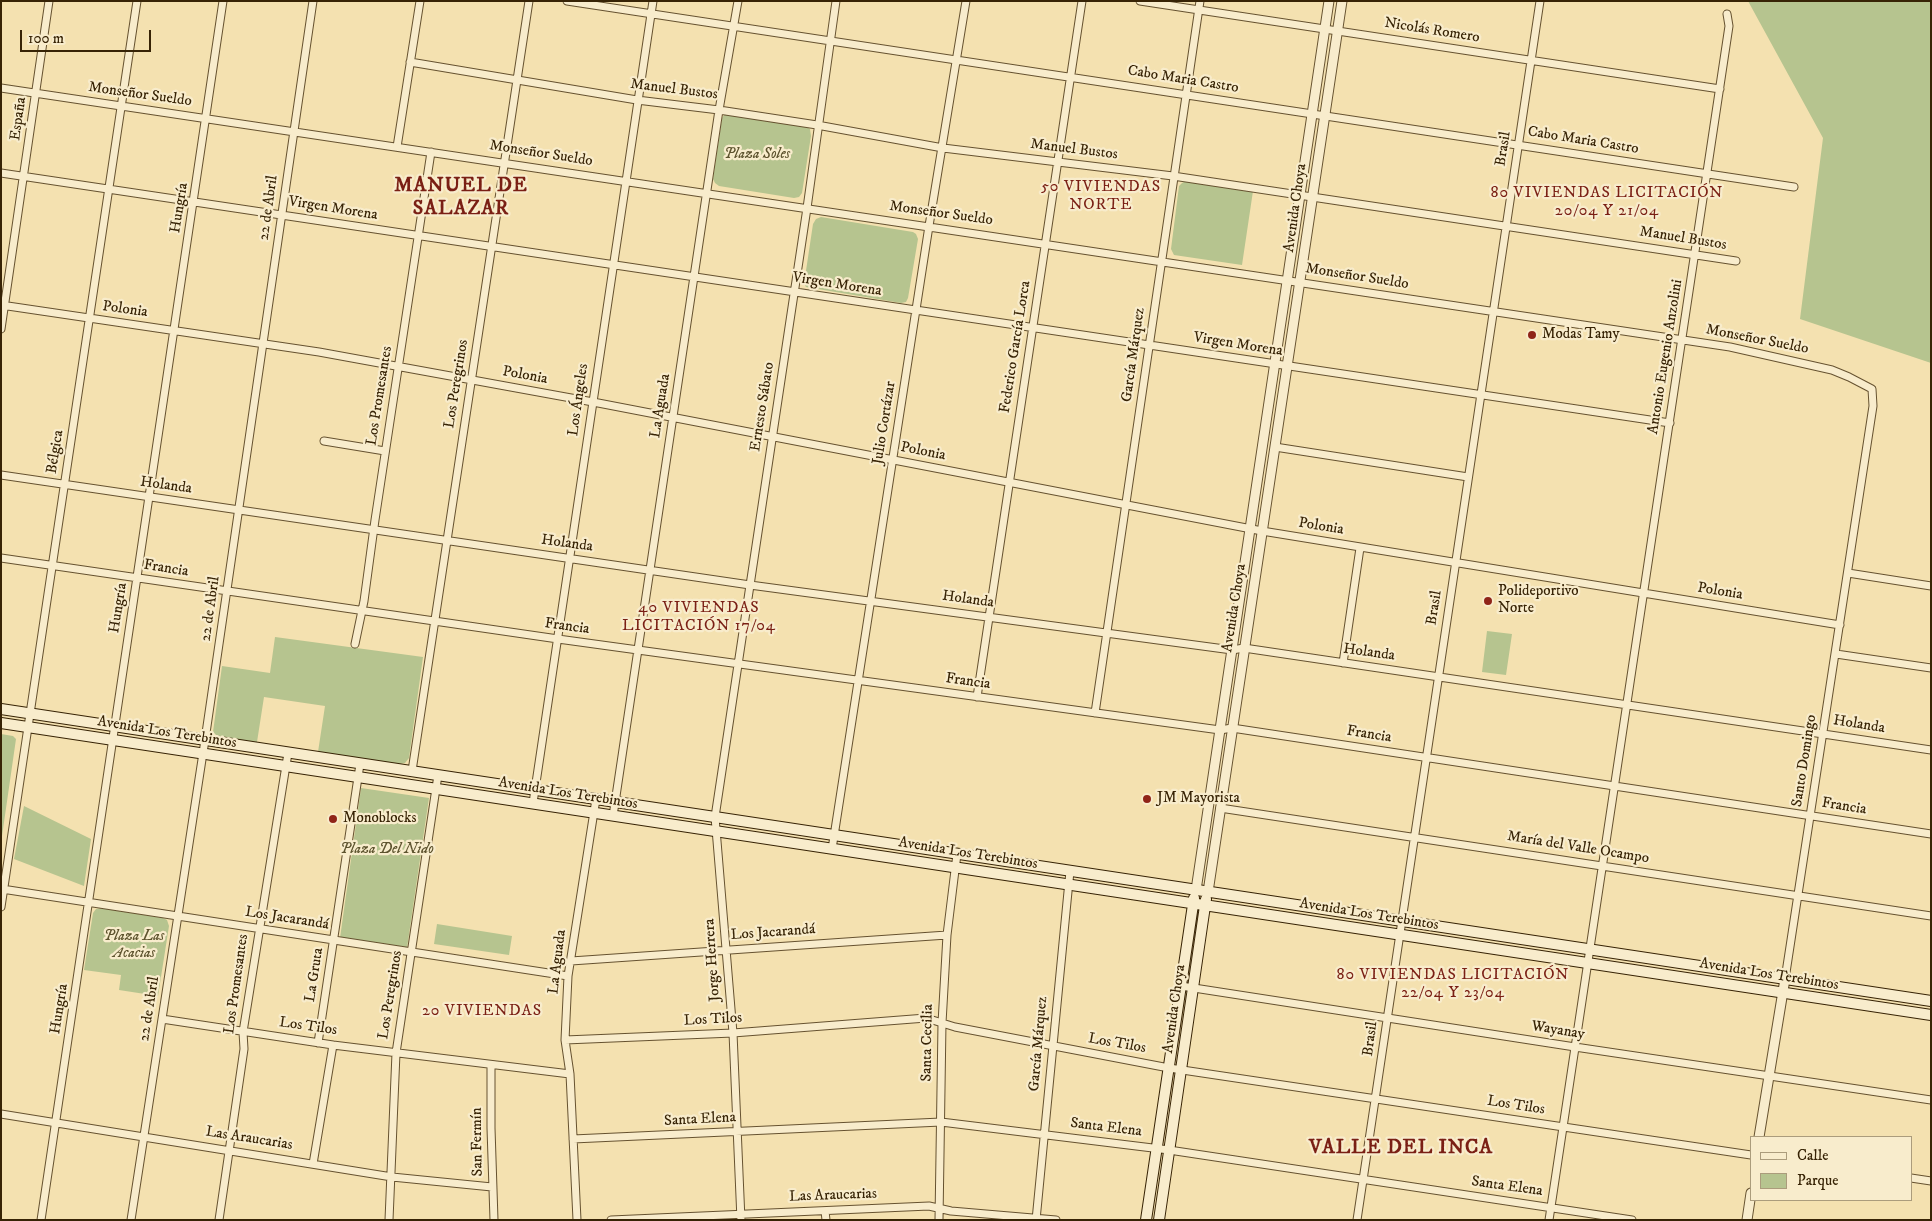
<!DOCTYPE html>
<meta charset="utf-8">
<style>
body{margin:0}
#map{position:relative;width:1932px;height:1221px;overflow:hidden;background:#f4e1b0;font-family:"IM FELL DW Pica",serif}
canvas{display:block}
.frame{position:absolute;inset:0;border:2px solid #372305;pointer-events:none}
.legend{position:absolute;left:1750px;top:1136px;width:162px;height:65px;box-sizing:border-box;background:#f8eccc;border:1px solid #ab9c7c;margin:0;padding:6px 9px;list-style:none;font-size:15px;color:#372305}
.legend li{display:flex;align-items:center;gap:10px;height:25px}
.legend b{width:25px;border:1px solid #ab9c7c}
.scale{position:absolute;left:20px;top:30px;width:131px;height:22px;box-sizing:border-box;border:2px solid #372305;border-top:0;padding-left:6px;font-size:15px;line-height:18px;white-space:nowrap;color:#372305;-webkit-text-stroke:4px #f8eccc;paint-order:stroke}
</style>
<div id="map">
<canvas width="1932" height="1221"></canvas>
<div class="frame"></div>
<ul class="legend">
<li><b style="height:6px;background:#f8eccc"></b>Calle</li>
<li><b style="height:14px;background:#b6c48f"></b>Parque</li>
</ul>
<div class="scale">100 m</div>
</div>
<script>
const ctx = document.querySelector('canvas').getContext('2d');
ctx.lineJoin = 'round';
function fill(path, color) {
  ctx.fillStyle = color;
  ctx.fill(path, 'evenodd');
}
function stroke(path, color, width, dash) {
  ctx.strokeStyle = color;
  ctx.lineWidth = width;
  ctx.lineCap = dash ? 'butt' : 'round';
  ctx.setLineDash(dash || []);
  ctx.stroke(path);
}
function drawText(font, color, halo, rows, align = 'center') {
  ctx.font = font + ' "IM FELL DW Pica",serif';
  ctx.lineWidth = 4.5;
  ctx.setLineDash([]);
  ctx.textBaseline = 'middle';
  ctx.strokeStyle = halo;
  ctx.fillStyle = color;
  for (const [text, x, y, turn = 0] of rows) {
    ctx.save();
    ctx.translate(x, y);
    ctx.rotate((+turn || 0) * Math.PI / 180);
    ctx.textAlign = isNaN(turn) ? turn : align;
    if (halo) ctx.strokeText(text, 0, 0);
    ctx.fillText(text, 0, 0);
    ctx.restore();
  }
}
fill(new Path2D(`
 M 1748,1 L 1931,1 L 1931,363 L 1800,319 L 1823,138 Z
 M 729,113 L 804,125 L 810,129 L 811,136 L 802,193 L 799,197 L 794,198 L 719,186 L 715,183 L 713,179 L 722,118 L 724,115 Z
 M 1186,181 L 1253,191 L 1242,265 L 1174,255 L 1171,249 L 1179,186 L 1182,183 Z
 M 821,217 L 913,232 L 916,234 L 918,239 L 908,298 L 906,302 L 901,303 L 806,287 L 804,284 L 813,224 L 816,219 Z
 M 1487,631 L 1512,634 L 1506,675 L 1482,672 Z
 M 275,637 L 423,657 L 409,758 L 405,763 L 399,764 L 318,752 L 325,706 L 264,697 L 257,742 L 218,737 L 213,732 L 222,666 L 270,673 Z
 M 1,734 L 13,736 L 16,739 L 2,836 Z
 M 361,788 L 429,798 L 407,948 L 340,938 Z
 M 24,806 L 91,839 L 84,886 L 14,859 Z
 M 101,908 L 163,918 L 167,920 L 169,926 L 158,996 L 119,990 L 121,975 L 84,970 L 93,913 L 96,909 Z
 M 437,924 L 512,936 L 509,955 L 434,944 Z`), '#b6c48f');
const minor = new Path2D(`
 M 567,1 L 1794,187
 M 1140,1 L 1720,89
 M 410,62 L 637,100 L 719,110 L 817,125 L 943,148 L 1173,176 L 1736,261
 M 1,88 L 1730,347 L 1832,370 L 1849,377 L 1872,389 L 1873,406 L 1785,979
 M 397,147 L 420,1
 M 1,173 L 1670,423
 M 1,305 L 319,352 L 593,402 L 1262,531 L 1840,625
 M 1,329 L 49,1
 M 324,441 L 385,451
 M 1275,447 L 1468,477
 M 1,475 L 750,585 L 1232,650 L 1244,648 L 1931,750
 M 1,558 L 558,639 L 1220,730 L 1232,728 L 1931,834
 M 1848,573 L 1931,586
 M 355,644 L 364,601 L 375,520 L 431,152
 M 1836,654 L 1931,668
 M 1343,663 L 1360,548
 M 977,697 L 1082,1
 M 1095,713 L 1200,1
 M 412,771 L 529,1
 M 533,803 L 653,1
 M 1220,808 L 1931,916
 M 613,816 L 719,110 L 738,1
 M 832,849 L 929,226 L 966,1
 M 2,889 L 568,976
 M 1,907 L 137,1
 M 571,961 L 947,935
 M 1181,986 L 1575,1047 L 1931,1100
 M 162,1019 L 333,1045 L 570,1074
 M 565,1040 L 733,1033 L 926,1018 L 955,1027 L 1169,1068 L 1751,1155
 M 318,1043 L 360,764
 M 491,1065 L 491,1128 L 494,1220
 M 1,1114 L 392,1177 L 492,1187
 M 573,1139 L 941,1122 L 1169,1150 L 1632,1220
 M 313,1164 L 333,1045
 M 1911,1178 L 1931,1181
 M 825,1211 L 826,1220
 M 41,1220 L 223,1
 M 131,1220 L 205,740 L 313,1
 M 219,1220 L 244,1049 L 243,1032 L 288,753
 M 389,1220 L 396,1053 L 438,775
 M 577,1220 L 570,1074 L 565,1040 L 568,976 L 596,799
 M 611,1220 L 929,1206 L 951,1211 L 1056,1220
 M 741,1220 L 733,1033 L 715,817 L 807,208 L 836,1
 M 939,1220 L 942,1023 L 947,935 L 957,854
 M 1036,1220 L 1070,871
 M 1357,1220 L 1540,1
 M 1549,1220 L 1729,26 L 1727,14`);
const tertiary = new Path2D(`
 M 1196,890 L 1329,1
 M 1208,892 L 1342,1
 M 1759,1137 L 1785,979
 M 1747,1220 L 1751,1193`);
const secondary = new Path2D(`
 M 1,709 L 1931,1001
 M 1,723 L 1931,1015
 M 1146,1220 L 1194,898
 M 1159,1220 L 1206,899`);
stroke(minor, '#665230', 9);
stroke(tertiary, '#665230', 11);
stroke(secondary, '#372305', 12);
stroke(minor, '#f8eccc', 7);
stroke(tertiary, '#f8eccc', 9);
stroke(secondary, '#f8eccc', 10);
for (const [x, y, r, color] of [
 [1532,335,5,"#8f2418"],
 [1488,601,5,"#8f2418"],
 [1147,799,5,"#8f2418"],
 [333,819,5,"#8f2418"]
]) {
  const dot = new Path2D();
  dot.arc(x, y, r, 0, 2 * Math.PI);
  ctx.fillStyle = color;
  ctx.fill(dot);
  stroke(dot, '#f8eccc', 2);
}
drawText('15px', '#372305', '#f8eccc', [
 ["Nicolás Romero",1432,31,9],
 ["Cabo Maria Castro",1183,80,9],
 ["Manuel Bustos",674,90,7],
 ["Monseñor Sueldo",140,95,8],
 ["España",19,119,-82],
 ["Cabo Maria Castro",1583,141,9],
 ["Brasil",1504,149,-81],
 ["Manuel Bustos",1074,150,7],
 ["Monseñor Sueldo",541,154,9],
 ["Hungría",180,208,-81],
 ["22 de Abril",269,208,-82],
 ["Avenida Choya",1296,208,-82],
 ["Virgen Morena",333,209,9],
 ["Monseñor Sueldo",941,214,8],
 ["Manuel Bustos",1683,239,9],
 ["Monseñor Sueldo",1357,277,9],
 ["Virgen Morena",837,285,9],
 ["Polonia",125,310,8],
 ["Monseñor Sueldo",1757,340,11],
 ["Virgen Morena",1238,345,9],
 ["Federico García Lorca",1016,347,-81],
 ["García Márquez",1134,355,-82],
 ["Antonio Eugenio Anzolini",1666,357,-81],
 ["Polonia",525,376,10],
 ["Los Peregrinos",457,384,-81],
 ["Los Promesantes",380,396,-81],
 ["Los Ángeles",579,400,-82],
 ["La Aguada",661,406,-81],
 ["Ernesto Sábato",763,407,-81],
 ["Julio Cortázar",885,423,-81],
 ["Bélgica",56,452,-81],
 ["Polonia",923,452,11],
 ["Holanda",166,486,8],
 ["Polonia",1321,527,9],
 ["Holanda",567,544,8],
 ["Francia",166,569,9],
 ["Polonia",1720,592,9],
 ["Holanda",968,600,8],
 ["Hungría",119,608,-81],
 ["Avenida Choya",1235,608,-81],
 ["Brasil",1435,608,-81],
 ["22 de Abril",211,609,-82],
 ["Francia",567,627,8],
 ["Holanda",1369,653,8],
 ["Francia",968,682,8],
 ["Holanda",1859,725,9],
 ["Avenida Los Terebintos",167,733,9],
 ["Francia",1369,735,9],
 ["Santo Domingo",1805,761,-81],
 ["Avenida Los Terebintos",568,794,9],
 ["Francia",1844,807,9],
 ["María del Valle Ocampo",1578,848,9],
 ["Avenida Los Terebintos",968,854,9],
 ["Avenida Los Terebintos",1369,915,9],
 ["Los Jacarandá",287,919,9],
 ["Los Jacarandá",773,933,-4],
 ["Jorge Herrera",713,960,-94],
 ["La Aguada",558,962,-83],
 ["La Gruta",315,975,-81],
 ["Avenida Los Terebintos",1769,975,9],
 ["Los Promesantes",237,984,-82],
 ["Los Peregrinos",391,995,-81],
 ["Hungría",60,1009,-81],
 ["22 de Abril",150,1009,-81],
 ["Avenida Choya",1175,1009,-82],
 ["Los Tilos",713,1020,-3],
 ["Los Tilos",308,1027,8],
 ["Wayanay",1558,1031,9],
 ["Brasil",1371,1039,-82],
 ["Santa Cecilia",928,1043,-89],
 ["García Márquez",1039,1044,-85],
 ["Los Tilos",1117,1044,10],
 ["Los Tilos",1516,1106,9],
 ["Santa Elena",700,1120,-3],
 ["Santa Elena",1106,1128,7],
 ["Las Araucarias",249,1139,9],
 ["San Fermín",478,1142,-91],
 ["Santa Elena",1507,1187,8],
 ["Las Araucarias",833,1196,-2]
]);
drawText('italic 15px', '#5d532e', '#f8eccc', [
 ["Plaza Soles",757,155],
 ["Plaza Del Nido",387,850],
 ["Plaza Las",134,937],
 ["Acacias",134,954]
]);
drawText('15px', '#372305', '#f8eccc', [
 ["Modas Tamy",1542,335],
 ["Polideportivo",1498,592],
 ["Norte",1498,609],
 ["JM Mayorista",1157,799],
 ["Monoblocks",343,819]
], 'left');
ctx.letterSpacing = '1px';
drawText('16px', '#7a1f14', '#f8eccc', [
 ["50 VIVIENDAS",1101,188],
 ["NORTE",1101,206],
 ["80 VIVIENDAS LICITACIÓN",1607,194],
 ["20/04 Y 21/04",1607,212],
 ["40 VIVIENDAS",699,609],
 ["LICITACIÓN 17/04",699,627],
 ["80 VIVIENDAS LICITACIÓN",1453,976],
 ["22/04 Y 23/04",1453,994],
 ["20 VIVIENDAS",482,1012]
]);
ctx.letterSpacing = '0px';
ctx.letterSpacing = '1px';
drawText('bold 20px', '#7a1f14', '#f8eccc', [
 ["MANUEL DE",461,187],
 ["SALAZAR",461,210],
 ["VALLE DEL INCA",1401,1149]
]);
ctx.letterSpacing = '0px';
</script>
